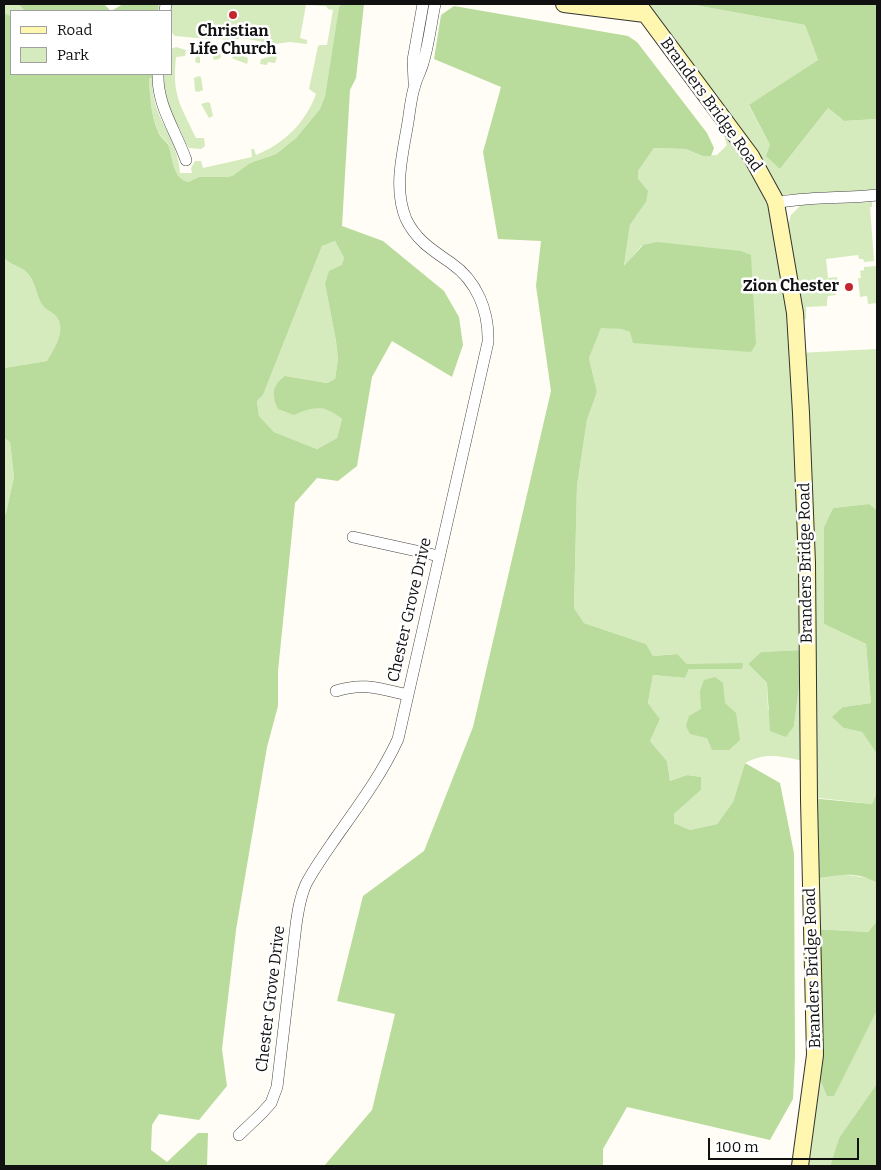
<!DOCTYPE html>
<style>
body{margin:0}
#map{position:relative;width:881px;height:1170px;overflow:hidden;background:#fffdf5;font-family:Bitter,serif}
canvas{display:block}
.frame{position:absolute;inset:0;border:5px solid #111;pointer-events:none}
.legend{position:absolute;left:10px;top:10px;width:162px;height:65px;box-sizing:border-box;background:#fff;border:1px solid #a0a0a0;margin:0;padding:6px 9px;list-style:none;font-size:15px;color:#111}
.legend li{display:flex;align-items:center;gap:10px;height:25px}
.legend b{width:25px;border:1px solid #a0a0a0}
.scale{position:absolute;left:708px;top:1138px;width:151px;height:22px;box-sizing:border-box;border:2px solid #111;border-top:0;padding-left:6px;font-size:15px;line-height:18px;white-space:nowrap;color:#111;-webkit-text-stroke:4px #fff;paint-order:stroke}
</style>
<div id="map">
<canvas width="881" height="1170"></canvas>
<div class="frame"></div>
<ul class="legend">
<li><b style="height:6px;background:#fff6b0"></b>Road</li>
<li><b style="height:14px;background:#d5ebbd"></b>Park</li>
</ul>
<div class="scale">100 m</div>
</div>
<script>
const ctx = document.querySelector('canvas').getContext('2d');
ctx.lineJoin = 'round';
function fill(path, color) {
  ctx.fillStyle = color;
  ctx.fill(path, 'evenodd');
}
function stroke(path, color, width, dash) {
  ctx.strokeStyle = color;
  ctx.lineWidth = width;
  ctx.lineCap = dash ? 'butt' : 'round';
  ctx.setLineDash(dash || []);
  ctx.stroke(path);
}
function drawText(font, color, halo, rows, align = 'center') {
  ctx.font = font + ' Bitter,serif';
  ctx.lineWidth = 5;
  ctx.setLineDash([]);
  ctx.textBaseline = 'middle';
  ctx.strokeStyle = halo;
  ctx.fillStyle = color;
  for (const [text, x, y, turn = 0] of rows) {
    ctx.save();
    ctx.translate(x, y);
    ctx.rotate((+turn || 0) * Math.PI / 180);
    ctx.textAlign = isNaN(turn) ? turn : align;
    if (halo) ctx.strokeText(text, 0, 0);
    ctx.fillText(text, 0, 0);
    ctx.restore();
  }
}
fill(new Path2D(`
 M 4,4 L 18,4 L 25,11 L 11,11 L 11,16 L 4,13 Z
 M 171,4 L 342,4 L 339,8 L 325,96 L 320,109 L 296,138 L 276,154 L 250,163 L 232,176 L 225,177 L 199,177 L 188,182 C 173,178 173,160 169,147 C 168,141 161,137 158,132 C 151,114 150,97 149,78 L 152,78 C 152,87 153,97 156,106 C 164,131 178,144 180,173 L 192,173 L 191,168 L 195,161 L 201,161 L 203,168 L 252,157 L 251,149 L 254,149 L 256,155 C 284,144 306,122 316,94 L 309,89 L 318,46 L 320,45 L 327,45 L 333,10 L 328,9 L 326,6 L 306,5 L 300,38 L 307,40 L 307,44 L 290,42 L 275,44 L 242,38 L 231,41 L 215,38 L 208,39 L 175,36 L 171,32 Z
 M 639,4 L 689,4 L 805,25 L 818,60 L 749,106 L 770,145 L 780,169 L 828,108 L 844,121 L 877,119 L 877,195 L 776,203 Z
 M 176,47 L 186,50 L 185,56 L 176,57 C 172,96 180,104 196,138 L 204,138 L 205,146 L 201,149 L 189,148 C 185,142 183,137 180,130 C 170,111 164,95 163,74 L 171,74 L 171,49 Z
 M 198,50 L 220,52 L 221,57 L 219,59 L 214,60 L 212,53 L 200,55 L 200,63 L 197,63 L 195,61 Z
 M 234,54 L 247,57 L 248,59 L 247,64 L 234,59 L 232,58 Z
 M 274,55 L 277,57 L 275,63 L 268,62 L 267,65 L 260,64 L 261,59 Z
 M 199,76 L 201,77 L 203,90 L 198,92 L 195,91 L 194,78 Z
 M 208,102 L 210,103 L 213,116 L 209,118 L 201,104 Z
 M 721,126 L 742,150 L 772,213 L 790,313 L 797,434 L 801,650 L 761,652 L 748,664 L 767,683 L 768,710 L 794,726 L 799,688 L 803,684 L 803,761 C 781,756 766,752 745,763 L 733,802 L 717,824 L 690,830 L 674,823 L 674,814 L 701,790 L 701,777 L 687,775 L 670,781 L 667,761 L 650,741 L 660,719 L 648,703 L 653,675 L 685,678 L 689,669 L 742,669 L 687,664 L 676,654 L 653,656 L 646,644 L 584,623 L 574,608 L 577,486 L 587,420 L 597,392 L 589,358 L 601,327 L 621,329 L 630,332 L 642,245 L 624,267 L 630,225 L 646,202 L 638,179 L 638,171 L 654,148 L 686,149 L 701,156 L 717,155 L 727,145 Z
 M 872,202 L 872,207 L 870,207 L 874,261 L 864,262 L 863,259 L 859,259 L 858,255 L 826,259 L 828,278 L 837,277 L 838,281 L 835,282 L 836,295 L 828,296 L 827,301 L 827,306 L 806,307 L 806,319 L 803,320 L 788,225 L 791,215 L 801,205 Z
 M 335,241 L 344,258 L 343,265 L 325,284 L 336,341 L 338,359 L 335,379 L 327,383 L 285,376 L 311,407 L 332,410 L 342,419 L 337,438 L 317,449 L 274,432 L 259,416 L 257,401 L 263,395 L 322,246 Z
 M 4,258 C 13,267 24,266 31,278 C 36,286 37,298 43,306 C 46,310 52,312 55,315 C 68,329 54,348 47,361 L 4,368 Z
 M 877,266 L 877,303 L 868,304 L 867,296 L 860,297 L 858,278 L 861,278 L 860,271 L 864,270 L 864,267 Z
 M 877,349 L 877,510 L 869,504 L 833,508 L 824,527 L 824,624 L 866,644 L 871,703 L 843,707 L 844,728 L 862,732 L 877,754 L 877,792 L 872,804 L 810,797 L 798,353 Z
 M 4,438 L 10,442 L 14,477 L 6,513 L 4,517 Z
 M 841,874 L 869,878 L 877,883 L 877,921 L 868,932 L 814,929 L 812,880 Z
 M 877,1002 L 876,1085 L 839,1138 L 830,1166 L 800,1166 L 816,1070 L 827,1095 L 834,1096 Z`), '#d5ebbd');
fill(new Path2D(`
 M 18,4 L 51,4 L 55,5 L 55,4 L 104,4 L 111,11 L 123,4 L 157,4 L 159,6 L 158,11 L 25,11 Z
 M 342,4 L 364,4 L 356,78 L 350,90 L 342,226 L 383,241 L 444,291 L 459,317 L 463,345 L 452,377 L 392,341 L 372,377 L 357,466 L 338,481 L 317,478 L 295,503 L 278,671 L 278,706 L 267,747 L 236,930 L 222,1049 L 227,1086 L 199,1120 L 159,1114 L 152,1125 L 151,1150 L 167,1162 L 198,1133 L 208,1133 L 207,1166 L 4,1166 L 4,517 L 6,513 L 14,477 L 10,442 L 4,438 L 4,368 L 47,361 C 54,348 68,329 55,315 C 52,312 46,310 43,306 C 37,298 36,286 31,278 C 24,266 13,267 4,258 L 4,13 L 11,16 L 11,74 L 152,74 L 152,78 L 149,78 C 150,97 151,115 158,132 C 161,138 168,142 169,147 C 173,160 173,178 188,182 L 199,177 L 225,177 L 232,176 L 250,163 L 276,154 L 296,138 L 320,109 L 325,96 L 339,7 ZM 335,241 L 344,258 L 342,265 L 329,271 L 325,284 L 336,341 L 338,359 L 335,379 L 327,383 L 285,376 C 271,386 272,396 278,409 L 294,415 C 314,406 325,405 342,419 L 337,438 L 317,449 L 274,432 L 259,416 L 257,401 L 263,395 L 322,246 Z
 M 689,4 L 877,4 L 877,119 L 844,121 L 828,108 L 780,169 L 766,156 L 770,145 L 749,105 L 818,60 L 805,25 Z
 M 454,6 L 628,36 L 637,42 L 707,133 L 714,148 L 711,156 L 702,156 L 686,149 L 654,148 L 638,171 L 638,179 L 648,191 L 646,202 L 630,225 L 624,266 L 643,245 L 657,242 L 741,251 L 751,255 L 756,344 L 751,352 L 633,343 L 630,332 L 621,329 L 601,328 L 589,358 L 597,392 L 587,420 L 577,486 L 574,608 L 584,623 L 646,644 L 653,656 L 677,654 L 687,664 L 743,663 L 742,669 L 689,669 L 685,678 L 653,675 L 648,703 L 660,719 L 650,741 L 667,761 L 670,781 L 687,775 L 701,777 L 701,790 L 674,814 L 674,823 L 690,830 L 717,824 L 733,802 L 745,763 L 780,783 L 794,853 L 795,1058 L 793,1099 L 770,1140 L 627,1107 L 603,1149 L 603,1166 L 324,1166 L 372,1110 L 395,1014 L 337,1001 L 363,896 L 424,851 L 473,727 L 551,391 L 536,286 L 541,241 L 498,239 L 483,152 L 501,87 L 434,59 L 441,15 Z
 M 869,504 L 877,510 L 877,754 L 862,732 L 844,728 L 832,717 L 843,707 L 871,703 L 866,644 L 824,624 L 824,527 L 833,508 Z
 M 801,650 L 803,684 L 799,688 L 794,726 L 786,737 L 770,731 L 767,683 L 748,664 L 761,652 Z
 M 715,677 L 723,683 L 725,703 L 736,713 L 740,740 L 729,750 L 712,750 L 707,738 L 690,734 L 686,726 L 689,716 L 701,709 L 700,691 L 704,680 Z
 M 877,792 L 877,883 C 857,870 834,875 812,880 L 810,798 L 872,804 Z
 M 877,921 L 877,1010 L 834,1096 L 827,1096 L 816,1070 L 814,929 L 868,932 Z
 M 877,1065 L 877,1166 L 830,1166 L 839,1138 L 876,1085 L 876,1068 Z`), '#b9dc9c');
const street = new Path2D(`
 M 165,11 L 166,4
 M 158,74 C 157,106 176,131 186,160
 M 414,82 L 413,60 L 423,4
 M 776,203 C 809,196 844,199 877,195
 M 353,537 L 439,556
 M 336,691 C 364,682 380,689 408,695
 M 239,1135 L 261,1114 L 271,1103 L 277,1087 L 296,925 C 298,911 300,897 306,884 C 315,867 326,852 337,836 C 359,805 382,774 398,739 L 488,342 C 489,311 477,281 451,263 C 432,250 416,240 406,219 C 393,188 403,153 408,122 C 410,110 411,96 415,85 C 417,77 421,71 423,63 C 429,44 431,23 435,4`);
const secondary = new Path2D(`
 M 564,4 L 645,14
 M 638,4 L 751,156 L 774,198 L 776,203 L 795,313 L 801,413 L 807,563 L 809,800 L 815,1055 L 800,1166`);
stroke(street, '#444', 12);
stroke(secondary, '#333', 18);
stroke(street, '#fff', 11);
stroke(secondary, '#fff6b0', 16);
for (const [x, y, r, color] of [
 [233,15,5,"#c4262e"],
 [849,287,5,"#c4262e"]
]) {
  const dot = new Path2D();
  dot.arc(x, y, r, 0, 2 * Math.PI);
  ctx.fillStyle = color;
  ctx.fill(dot);
  stroke(dot, '#fff', 2);
}
drawText('bold 16px', '#111', '#fff', [
 ["Christian",233,32],
 ["Life Church",233,50],
 ["Zion Chester",839,287,"right"]
]);
drawText('16px', '#111', '#fff', [
 ["Branders Bridge Road",711,105,54],
 ["Branders Bridge Road",806,563,-91],
 ["Chester Grove Drive",410,610,-77],
 ["Branders Bridge Road",813,968,-92],
 ["Chester Grove Drive",271,999,-83]
]);
</script>
